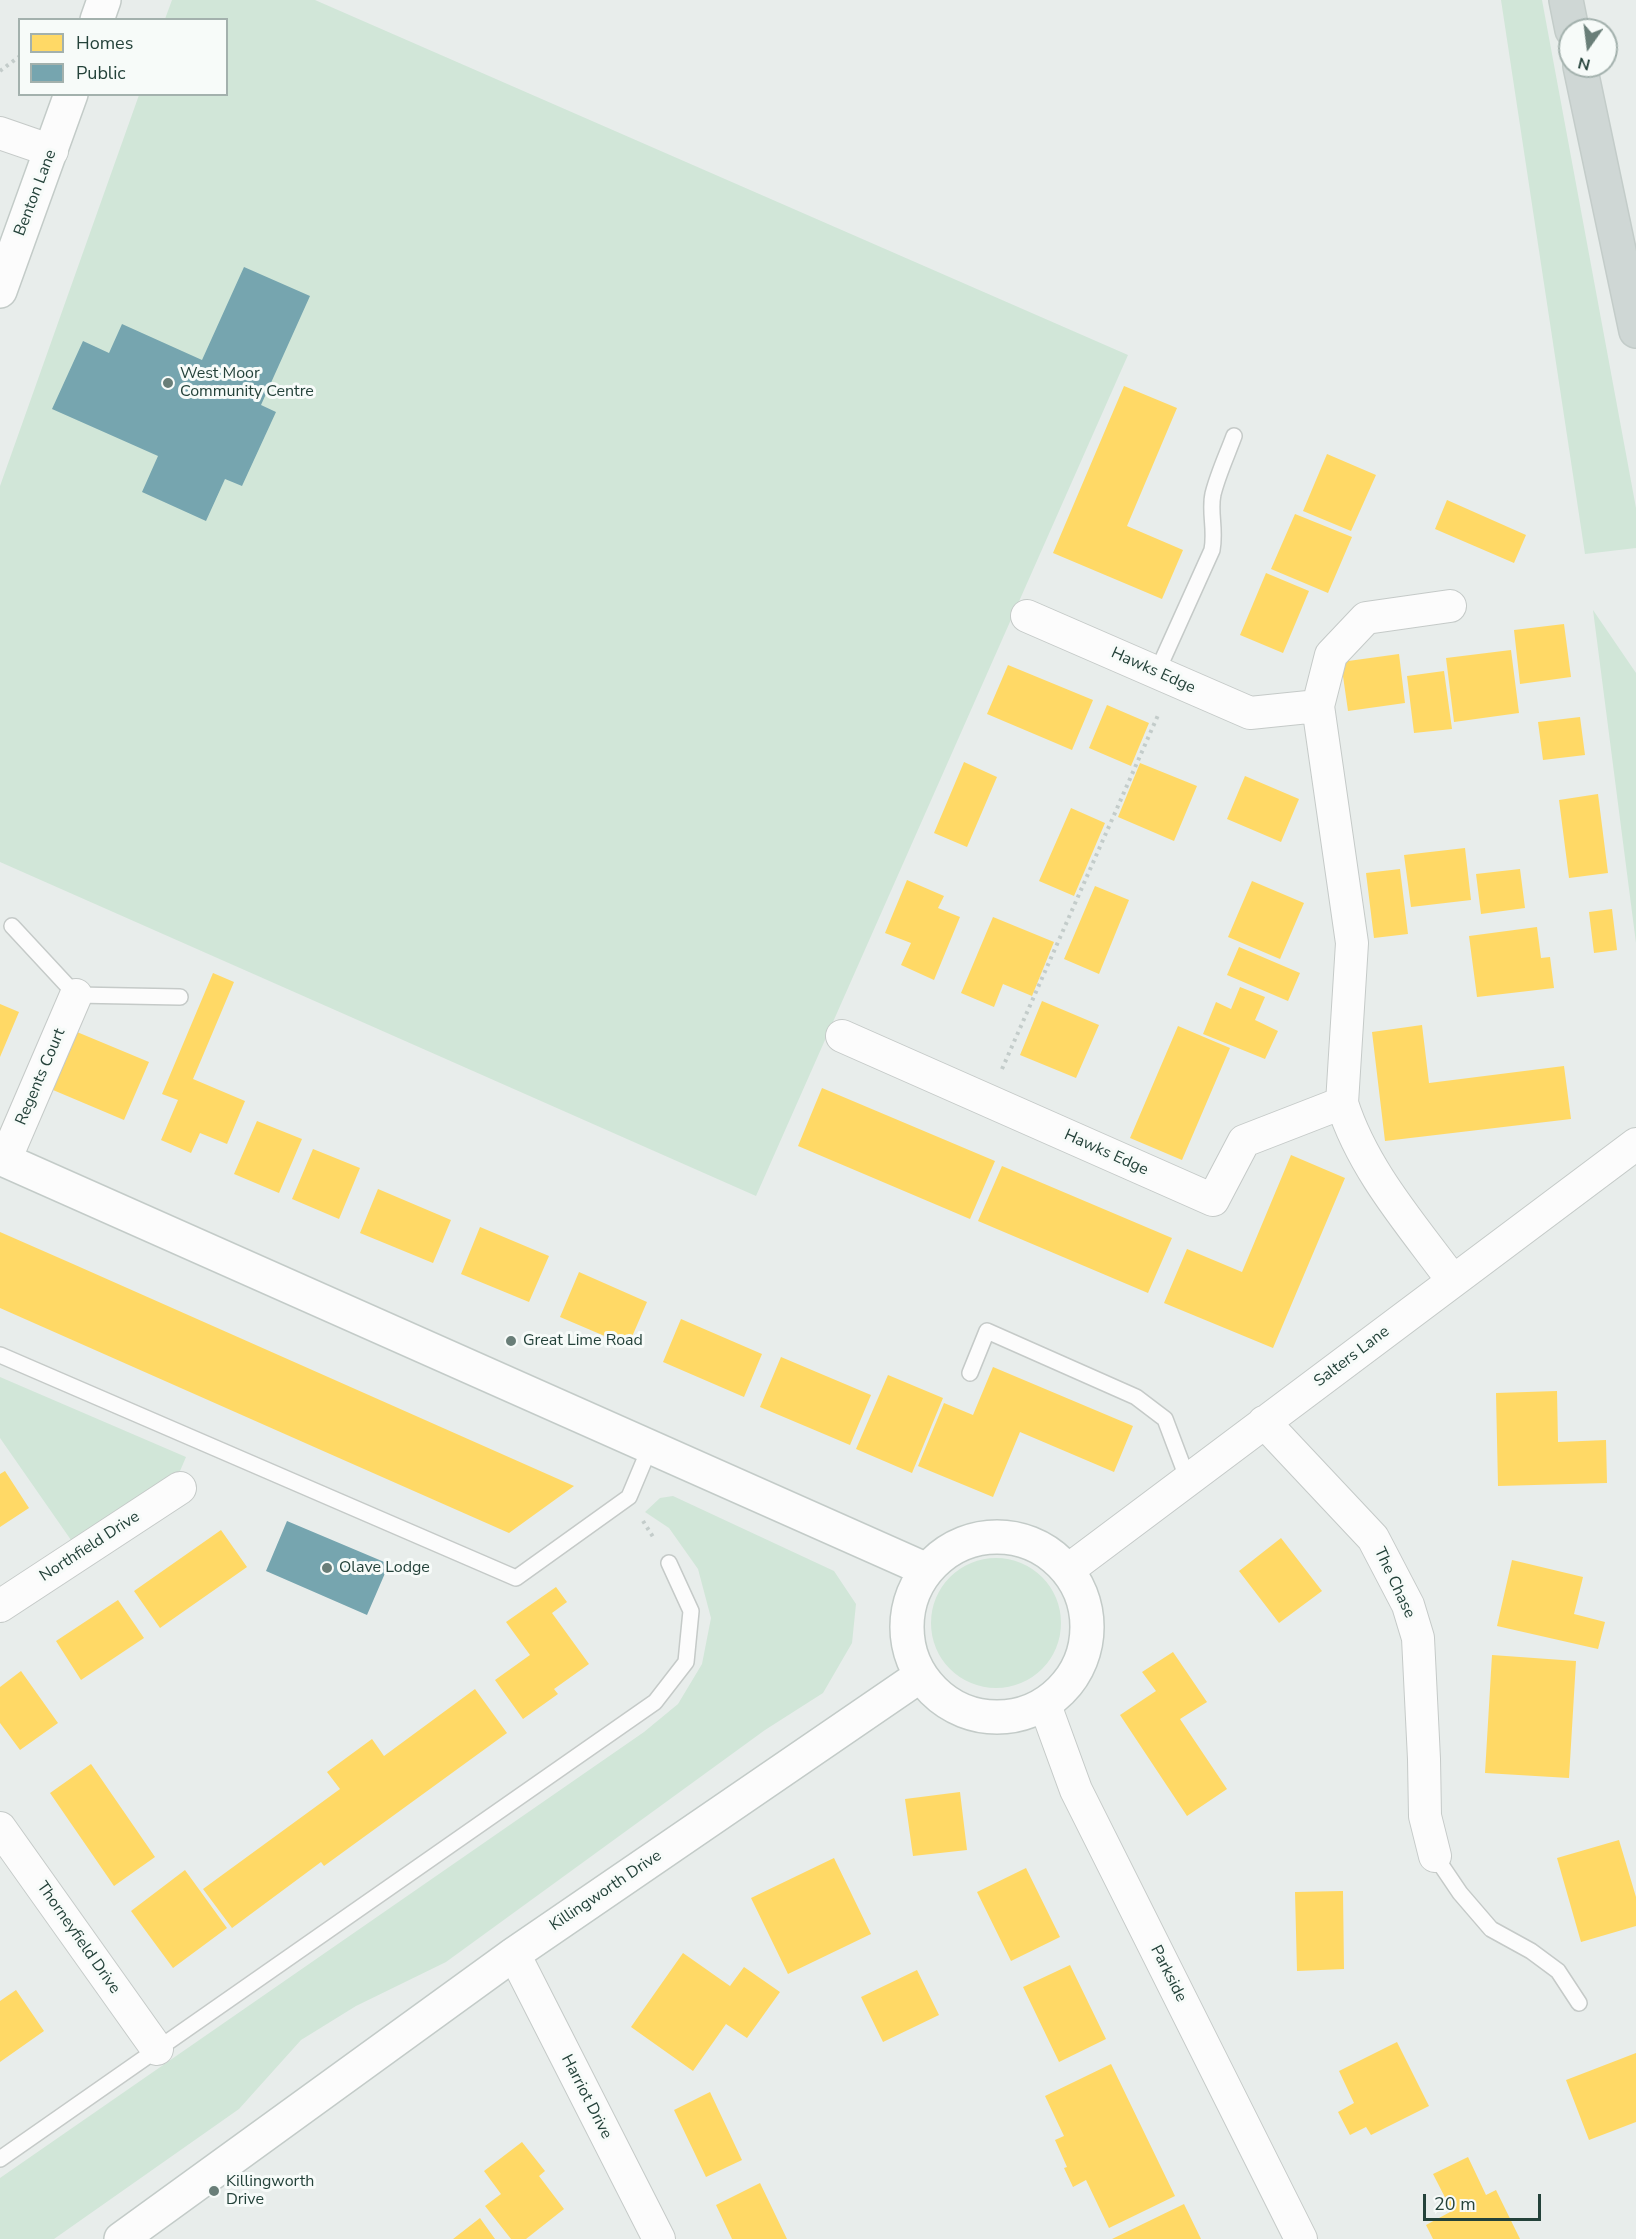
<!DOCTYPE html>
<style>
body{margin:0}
#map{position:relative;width:1636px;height:2239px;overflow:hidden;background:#e8edeb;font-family:"Nunito Sans",sans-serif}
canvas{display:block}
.legend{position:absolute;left:18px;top:18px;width:210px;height:78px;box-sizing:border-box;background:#f7fbf9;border:2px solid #a3b1ad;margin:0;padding:8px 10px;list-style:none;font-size:18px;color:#24423a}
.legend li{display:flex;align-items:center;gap:12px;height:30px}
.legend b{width:30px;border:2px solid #a3b1ad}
.north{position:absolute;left:1558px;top:18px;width:60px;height:60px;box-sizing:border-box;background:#f7fbf9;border:2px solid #a3b1ad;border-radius:50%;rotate:194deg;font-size:16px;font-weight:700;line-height:24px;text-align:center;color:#24423a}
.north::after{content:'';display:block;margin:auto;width:21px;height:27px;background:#697e78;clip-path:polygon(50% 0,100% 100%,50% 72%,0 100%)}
.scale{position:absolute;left:1423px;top:2194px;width:118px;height:27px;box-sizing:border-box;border:3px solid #24423a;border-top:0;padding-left:8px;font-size:18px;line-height:21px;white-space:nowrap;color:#24423a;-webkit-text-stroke:4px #f7fbf9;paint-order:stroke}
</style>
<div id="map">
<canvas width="1636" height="2239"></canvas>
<ul class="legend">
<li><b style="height:16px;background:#ffd966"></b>Homes</li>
<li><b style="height:16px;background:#76a5af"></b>Public</li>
</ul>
<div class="north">N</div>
<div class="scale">20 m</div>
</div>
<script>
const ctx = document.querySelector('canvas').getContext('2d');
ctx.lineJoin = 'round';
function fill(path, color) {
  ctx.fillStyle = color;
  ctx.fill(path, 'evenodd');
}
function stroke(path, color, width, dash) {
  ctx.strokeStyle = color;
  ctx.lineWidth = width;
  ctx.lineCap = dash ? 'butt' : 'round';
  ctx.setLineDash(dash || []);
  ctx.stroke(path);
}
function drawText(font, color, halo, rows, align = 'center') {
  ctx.font = font + ' "Nunito Sans",sans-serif';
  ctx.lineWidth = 6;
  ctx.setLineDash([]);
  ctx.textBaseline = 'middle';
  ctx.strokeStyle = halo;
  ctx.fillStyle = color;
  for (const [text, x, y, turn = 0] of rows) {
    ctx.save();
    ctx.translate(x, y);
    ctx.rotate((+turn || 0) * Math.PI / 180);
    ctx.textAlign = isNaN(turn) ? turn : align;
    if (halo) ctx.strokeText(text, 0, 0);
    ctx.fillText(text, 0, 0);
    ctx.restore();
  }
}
fill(new Path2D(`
 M 172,0 L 315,0 L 1128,355 L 756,1196 L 0,862 L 0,486 L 139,95 L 226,94 L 226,20 L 165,19 Z
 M 1501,0 L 1542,0 L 1636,508 L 1636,548 L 1585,554 Z
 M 1593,610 L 1636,673 L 1636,943 Z
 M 0,1377 L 186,1457 L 180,1471 L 71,1540 L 0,1438 Z
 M 673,1496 L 834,1571 L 856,1604 L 852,1643 L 823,1693 L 765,1730 L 446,1962 L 356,2006 L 301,2040 L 239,2109 L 54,2239 L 0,2239 L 0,2178 L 644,1732 L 678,1704 L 702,1664 L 711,1618 L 698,1569 L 669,1528 L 645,1512 L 660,1498 Z
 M931 1623a65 65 0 1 1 130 0a65 65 0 1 1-130 0Z`), '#d1e6d8');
fill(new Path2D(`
 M 1124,386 L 1177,408 L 1127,526 L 1183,550 L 1162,599 L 1053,553 Z
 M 1327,454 L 1376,475 L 1351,531 L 1303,511 Z
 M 1447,500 L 1526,535 L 1514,563 L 1435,529 Z
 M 1295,514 L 1352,537 L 1328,593 L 1271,569 Z
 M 1266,573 L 1309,591 L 1283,653 L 1240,635 Z
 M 1564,624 L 1571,677 L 1520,684 L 1514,630 Z
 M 1511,650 L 1519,713 L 1454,722 L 1446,658 Z
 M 1399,654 L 1405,703 L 1348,711 L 1341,662 Z
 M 1008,665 L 1093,700 L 1072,750 L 987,714 Z
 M 1444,671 L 1452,729 L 1414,733 L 1407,676 Z
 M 1107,705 L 1149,723 L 1131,766 L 1089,748 Z
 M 1580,717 L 1585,755 L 1543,760 L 1538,722 Z
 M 964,762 L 997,777 L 967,847 L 934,833 Z
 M 1140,763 L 1197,786 L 1174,841 L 1118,817 Z
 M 1245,776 L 1299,799 L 1281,842 L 1227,819 Z
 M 1598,794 L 1608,873 L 1569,878 L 1559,800 Z
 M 1071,808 L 1105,823 L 1074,896 L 1039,881 Z
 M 1465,848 L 1471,900 L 1411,907 L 1404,855 Z
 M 1400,869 L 1408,934 L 1374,938 L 1366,873 Z
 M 1520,869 L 1525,908 L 1481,914 L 1476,874 Z
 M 907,880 L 944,896 L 938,908 L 960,917 L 934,980 L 901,965 L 911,943 L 885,933 Z
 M 1252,881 L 1304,903 L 1280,959 L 1228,937 Z
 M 1095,886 L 1129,900 L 1099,974 L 1064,959 Z
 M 1612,909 L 1617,950 L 1594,953 L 1589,912 Z
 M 993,917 L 1054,942 L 1032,996 L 1003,984 L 994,1007 L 961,993 Z
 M 1537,927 L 1541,958 L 1550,957 L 1554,988 L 1477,997 L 1469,936 Z
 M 1239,947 L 1300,973 L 1288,1001 L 1227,975 Z
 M 213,973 L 234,982 L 193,1079 L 245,1101 L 227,1144 L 200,1133 L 191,1153 L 161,1140 L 178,1100 L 162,1094 Z
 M 1240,987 L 1265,997 L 1255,1020 L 1278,1031 L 1265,1059 L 1203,1034 L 1216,1002 L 1231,1009 Z
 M 1042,1001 L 1099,1025 L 1076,1078 L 1020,1055 Z
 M 0,1004 L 19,1012 L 0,1057 Z
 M 1422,1025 L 1429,1083 L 1564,1066 L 1571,1119 L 1385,1141 L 1372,1032 Z
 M 1178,1026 L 1230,1048 L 1182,1160 L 1130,1138 Z
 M 77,1032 L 149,1062 L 124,1120 L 53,1090 Z
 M 822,1088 L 995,1161 L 970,1219 L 798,1146 Z
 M 257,1121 L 302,1139 L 279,1193 L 234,1174 Z
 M 313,1149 L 360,1168 L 339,1219 L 292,1199 Z
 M 1291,1155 L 1345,1178 L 1273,1348 L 1164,1303 L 1187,1249 L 1242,1272 Z
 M 1002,1166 L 1172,1238 L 1148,1293 L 978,1221 Z
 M 378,1189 L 451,1220 L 433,1263 L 360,1233 Z
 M 480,1227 L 549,1256 L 529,1302 L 461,1274 Z
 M 0,1232 L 73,1264 L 574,1486 L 509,1533 L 330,1454 L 0,1308 Z
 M 579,1272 L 647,1302 L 628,1346 L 560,1317 Z
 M 681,1319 L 762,1354 L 744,1397 L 663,1362 Z
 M 781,1357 L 871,1395 L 850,1445 L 760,1407 Z
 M 993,1367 L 1133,1426 L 1114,1472 L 1020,1432 L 993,1497 L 918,1466 L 944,1403 L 973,1415 Z
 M 888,1375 L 943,1398 L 912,1473 L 856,1449 Z
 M 1557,1391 L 1558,1442 L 1606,1440 L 1607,1483 L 1498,1486 L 1496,1393 Z
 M 5,1471 L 29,1508 L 0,1527 L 0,1474 Z
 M 221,1530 L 247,1567 L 160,1628 L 134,1591 Z
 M 1281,1538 L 1322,1591 L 1279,1623 L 1239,1571 Z
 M 1512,1560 L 1583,1577 L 1574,1614 L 1605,1622 L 1598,1649 L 1497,1626 Z
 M 556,1587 L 567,1602 L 552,1613 L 589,1664 L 554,1689 L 558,1694 L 523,1719 L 495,1680 L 530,1655 L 506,1622 Z
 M 118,1600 L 144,1638 L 81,1680 L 56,1641 Z
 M 1173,1652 L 1207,1702 L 1180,1719 L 1227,1789 L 1187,1816 L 1120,1715 L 1156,1691 L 1142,1672 Z
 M 1492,1655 L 1576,1661 L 1569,1778 L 1485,1773 Z
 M 21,1671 L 58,1723 L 20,1750 L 0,1723 L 0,1687 Z
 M 475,1689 L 507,1733 L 324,1866 L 321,1862 L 232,1928 L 203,1889 L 340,1789 L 327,1772 L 372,1739 L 384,1756 Z
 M 91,1764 L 155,1857 L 114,1886 L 50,1793 Z
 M 960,1792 L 967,1850 L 913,1856 L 905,1799 Z
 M 1619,1840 L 1636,1897 L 1636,1926 L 1581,1942 L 1557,1858 Z
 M 834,1858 L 871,1934 L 788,1974 L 751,1898 Z
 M 1026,1868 L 1060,1937 L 1011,1961 L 977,1892 Z
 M 185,1870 L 227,1928 L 173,1968 L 131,1911 Z
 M 1343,1891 L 1344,1969 L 1297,1971 L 1295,1892 Z
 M 683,1953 L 730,1986 L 744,1967 L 780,1992 L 747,2038 L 726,2024 L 693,2071 L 631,2027 Z
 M 1070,1965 L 1106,2039 L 1059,2062 L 1023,1987 Z
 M 917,1970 L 939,2015 L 883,2042 L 861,1997 Z
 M 16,1990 L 44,2031 L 0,2062 L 0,2001 Z
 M 1397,2042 L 1429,2106 L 1371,2135 L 1366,2127 L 1350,2135 L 1338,2112 L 1354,2103 L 1339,2071 Z
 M 1636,2053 L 1636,2122 L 1589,2140 L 1566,2080 Z
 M 1111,2064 L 1175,2196 L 1109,2228 L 1086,2180 L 1073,2187 L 1064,2168 L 1067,2167 L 1055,2140 L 1064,2136 L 1045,2096 Z
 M 710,2092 L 742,2160 L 706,2177 L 674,2110 Z
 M 522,2142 L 545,2171 L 539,2176 L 564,2209 L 526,2239 L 511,2239 L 485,2206 L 501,2194 L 484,2171 Z
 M 1468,2157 L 1486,2195 L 1496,2190 L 1520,2239 L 1433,2239 L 1426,2225 L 1452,2211 L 1433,2174 Z
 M 760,2183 L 787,2239 L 732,2239 L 716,2205 Z
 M 1184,2204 L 1201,2239 L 1112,2239 Z
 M 480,2218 L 495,2239 L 453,2239 Z`), '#ffd966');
fill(new Path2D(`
 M 244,267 L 310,296 L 261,405 L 276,412 L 242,486 L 225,479 L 206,521 L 142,492 L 158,456 L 52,409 L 83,341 L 109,353 L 122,324 L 202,360 Z
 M 287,1521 L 389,1564 L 367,1615 L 266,1571 Z`), '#76a5af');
const lane = new Path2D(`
 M 1157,672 L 1212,550 C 1216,529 1209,512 1213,494 C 1218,474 1227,455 1234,436
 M 12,926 L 76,995 L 180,997
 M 0,1355 L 516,1578 L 629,1497 L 650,1447
 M 970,1373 L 987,1331 L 1136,1397 L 1165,1419 L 1188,1480
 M 1435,1856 L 1460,1893 L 1491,1929 L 1531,1951 L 1558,1971 L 1579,2003
 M 0,2159 L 655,1702 L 686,1662 L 691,1611 L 669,1563`);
const street = new Path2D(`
 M 0,133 L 52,151
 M 1027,616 L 1250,713 L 1318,706
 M 842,1036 L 1213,1200 L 1244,1141 L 1342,1103 C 1363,1170 1412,1225 1453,1281
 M 1342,1103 L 1352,943 L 1318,706 L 1331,655 L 1366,618 L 1450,606
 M 5,1160 L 76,995
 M 1264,1422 L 1373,1538 L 1408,1605 L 1418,1638 L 1424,1759 L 1425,1816 L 1435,1856
 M 1068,1570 L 1636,1144
 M 0,1606 L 180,1488
 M 1045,1705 L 1076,1790 L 1301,2239
 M 0,1828 L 157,2049
 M 514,1954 L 659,2239`);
const secondary = new Path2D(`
 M 97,20 L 104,0
 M 0,291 L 71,94
 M 0,1158 L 927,1570
 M907 1627a90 90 0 1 1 180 0a90 90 0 1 1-180 0Z
 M 121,2239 L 514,1954 L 920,1676`);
const primary = new Path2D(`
 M 1566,0 L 1572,30
 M 1580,66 L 1636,331`);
stroke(lane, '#c5cac8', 18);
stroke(street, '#c5cac8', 34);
stroke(secondary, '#c3cbc8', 36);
stroke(primary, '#c3ccc9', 36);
stroke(new Path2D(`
 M 0,71 L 20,56
 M 1002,1069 L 1159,713
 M 643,1521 L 655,1540`), '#c3ccca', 4, [3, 4.5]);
stroke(lane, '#fcfcfc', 15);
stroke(street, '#fcfcfc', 32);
stroke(secondary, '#fcfcfc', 33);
stroke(primary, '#cfd7d5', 33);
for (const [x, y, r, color] of [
 [168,383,6,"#697e78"],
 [511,1341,6,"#697e78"],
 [327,1568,6,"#697e78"],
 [214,2191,6,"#697e78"]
]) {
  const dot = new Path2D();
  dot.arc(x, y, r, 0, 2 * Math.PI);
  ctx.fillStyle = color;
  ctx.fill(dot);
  stroke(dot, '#f7fbf9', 2);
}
drawText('16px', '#24423a', '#f7fbf9', [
 ["Benton Lane",36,193,-69],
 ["Hawks Edge",1153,671,24],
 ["Regents Court",41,1077,-67],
 ["Hawks Edge",1106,1153,24],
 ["Salters Lane",1352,1357,-37],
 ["Northfield Drive",90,1547,-33],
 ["The Chase",1394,1583,65],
 ["Killingworth Drive",606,1891,-34],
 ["Thorneyfield Drive",78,1938,55],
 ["Parkside",1168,1974,63],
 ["Harriot Drive",586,2097,63]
]);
drawText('16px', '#24423a', '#f7fbf9', [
 ["West Moor",180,374],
 ["Community Centre",180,392],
 ["Great Lime Road",523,1341],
 ["Olave Lodge",339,1568],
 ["Killingworth",226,2182],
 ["Drive",226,2200]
], 'left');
</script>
